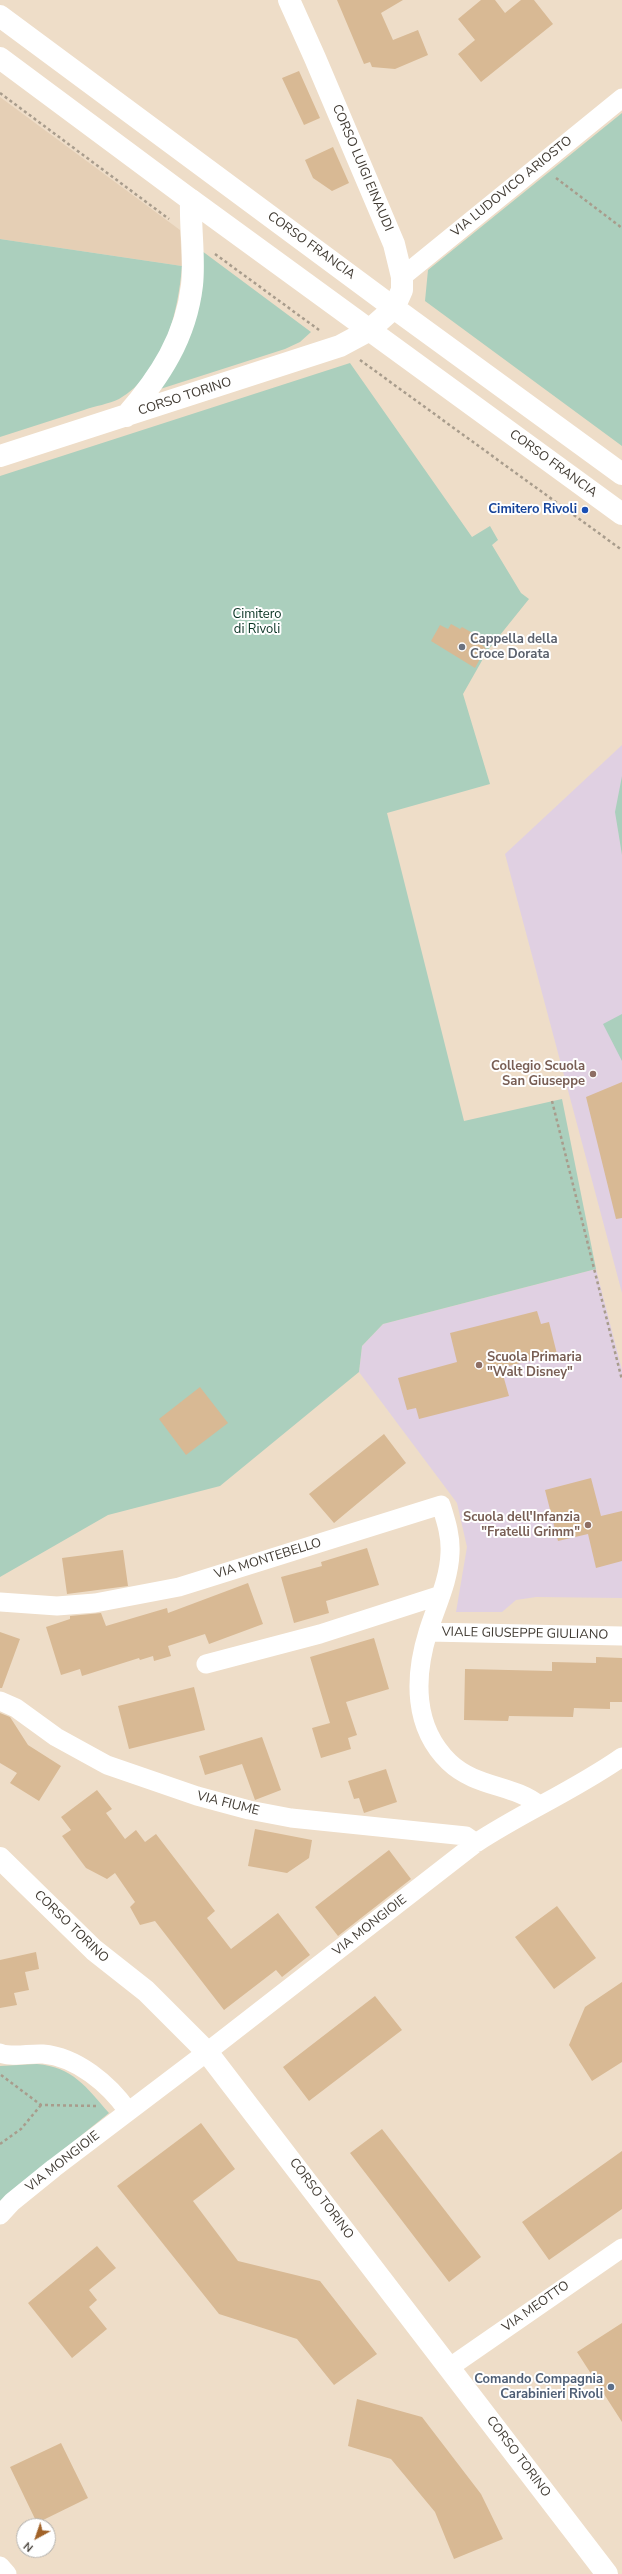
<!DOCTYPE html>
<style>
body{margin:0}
#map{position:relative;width:622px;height:2574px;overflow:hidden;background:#eeddc8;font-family:"Nunito Sans",sans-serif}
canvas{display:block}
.north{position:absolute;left:16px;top:2518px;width:40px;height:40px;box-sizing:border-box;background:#fff;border:1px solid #b3b1ad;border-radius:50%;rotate:220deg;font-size:11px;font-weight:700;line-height:16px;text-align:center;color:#413b33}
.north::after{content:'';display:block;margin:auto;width:14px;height:18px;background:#a16329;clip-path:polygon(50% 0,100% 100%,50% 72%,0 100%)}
</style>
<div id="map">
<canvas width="622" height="2574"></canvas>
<div class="north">N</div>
</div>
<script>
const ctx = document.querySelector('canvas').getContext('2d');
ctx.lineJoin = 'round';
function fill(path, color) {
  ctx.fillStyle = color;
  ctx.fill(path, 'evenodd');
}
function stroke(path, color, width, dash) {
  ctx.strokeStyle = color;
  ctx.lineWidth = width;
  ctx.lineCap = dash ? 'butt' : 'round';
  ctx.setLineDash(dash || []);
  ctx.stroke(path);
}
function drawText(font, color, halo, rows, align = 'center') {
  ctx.font = font + ' "Nunito Sans",sans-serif';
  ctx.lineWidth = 4;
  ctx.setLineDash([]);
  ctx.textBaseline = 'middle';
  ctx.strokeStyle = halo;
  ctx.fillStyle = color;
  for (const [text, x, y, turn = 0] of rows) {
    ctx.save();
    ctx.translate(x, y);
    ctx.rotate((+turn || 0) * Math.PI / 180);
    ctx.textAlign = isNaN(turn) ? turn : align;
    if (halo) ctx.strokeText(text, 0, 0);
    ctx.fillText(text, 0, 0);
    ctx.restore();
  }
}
fill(new Path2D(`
 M 0,97 L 180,230 L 182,266 L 0,239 Z`), '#e5cfb5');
fill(new Path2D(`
 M 622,745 L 622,1293 L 505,854 Z
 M 596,1269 L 622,1370 L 622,1598 L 536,1597 L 516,1600 L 502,1612 L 456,1612 L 467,1547 L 457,1503 L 359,1372 L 362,1346 L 383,1324 Z`), '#e0d0e2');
fill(new Path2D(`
 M 622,113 L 622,446 L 425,301 L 428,270 Z
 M 0,239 L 182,266 C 178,313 164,373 119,399 C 109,404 95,406 84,410 C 56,419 28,428 0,437 Z
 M 198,248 L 311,332 L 300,342 L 285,349 L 154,391 Z
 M 350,363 L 472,537 L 490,526 L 498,540 L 492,545 L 521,593 L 529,599 L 488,650 L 463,694 L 490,784 L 387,813 L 464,1121 L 562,1099 L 596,1269 L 383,1324 L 362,1346 L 359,1372 L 220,1486 L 108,1515 L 0,1577 L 0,476 Z
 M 622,776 L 622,855 L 615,812 Z
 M 622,1014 L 622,1061 L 603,1024 Z
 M 37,2064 C 73,2067 86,2087 109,2113 L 0,2201 L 0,2066 Z`), '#abcfbd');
fill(new Path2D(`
 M 337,0 L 403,0 L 381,13 L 393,40 L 418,30 L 428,55 L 395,69 L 372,67 L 370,62 L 364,64 Z
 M 481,0 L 495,0 L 505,13 L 521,0 L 534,0 L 553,24 L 481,82 L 458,54 L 475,40 L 458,19 Z
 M 299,71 L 320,118 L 304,125 L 282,78 Z
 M 333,147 L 349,183 L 332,191 L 313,178 L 305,160 Z
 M 451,624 L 460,629 L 462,627 L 485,640 L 482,645 L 486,648 L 475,668 L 431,641 L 440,625 L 448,629 Z
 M 622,1082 L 622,1218 L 616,1219 L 586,1097 Z
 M 537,1311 L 541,1324 L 549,1322 L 557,1354 L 501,1368 L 509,1396 L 419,1419 L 416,1408 L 407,1410 L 398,1378 L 457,1362 L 450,1333 Z
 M 200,1387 L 228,1423 L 186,1455 L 159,1419 Z
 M 384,1434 L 406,1463 L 334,1523 L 309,1494 Z
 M 591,1478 L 601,1516 L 622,1511 L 622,1561 L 596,1568 L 588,1534 L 558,1541 L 545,1490 Z
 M 367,1548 L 379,1585 L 326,1601 L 329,1613 L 294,1623 L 281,1577 L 322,1566 L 321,1562 Z
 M 123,1550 L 128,1586 L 67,1594 L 62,1558 Z
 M 248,1583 L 263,1624 L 209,1644 L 205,1634 L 168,1646 L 171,1656 L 154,1661 L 153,1656 L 140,1660 L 139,1658 L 82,1676 L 80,1669 L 61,1675 L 46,1627 L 70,1619 L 70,1616 L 101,1613 L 106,1626 L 167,1608 L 168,1613 Z
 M 0,1632 L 20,1639 L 2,1688 L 0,1688 Z
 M 374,1638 L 389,1689 L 346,1702 L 357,1735 L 348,1738 L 351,1749 L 321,1758 L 312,1728 L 330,1723 L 310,1657 Z
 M 596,1657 L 622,1658 L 622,1702 L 610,1702 L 610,1709 L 574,1708 L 573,1717 L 509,1716 L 508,1721 L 464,1720 L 465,1669 L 552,1671 L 552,1662 L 596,1663 Z
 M 194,1687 L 205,1730 L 129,1749 L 118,1706 Z
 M 0,1713 L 10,1717 L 28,1745 L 61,1766 L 39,1801 L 10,1783 L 17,1773 L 0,1763 Z
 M 262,1737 L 281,1790 L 255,1800 L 242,1764 L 205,1775 L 199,1756 Z
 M 386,1769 L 397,1802 L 364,1813 L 359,1798 L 354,1799 L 348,1781 Z
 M 97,1790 L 112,1809 L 106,1813 L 125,1839 L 136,1830 L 145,1842 L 156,1834 L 215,1911 L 207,1918 L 231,1949 L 278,1913 L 310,1955 L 282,1977 L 276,1970 L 224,2010 L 155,1921 L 140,1925 L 130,1907 L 135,1902 L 115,1873 L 107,1879 L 86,1868 L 62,1836 L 71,1830 L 61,1817 Z
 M 255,1829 L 312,1840 L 309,1858 L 287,1873 L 248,1866 Z
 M 389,1850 L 411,1879 L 338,1936 L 315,1907 Z
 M 557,1906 L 596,1958 L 554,1989 L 515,1937 Z
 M 36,1952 L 39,1969 L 25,1972 L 29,1990 L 14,1993 L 17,2005 L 0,2008 L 0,1960 Z
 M 622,1982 L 622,2062 L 592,2081 L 569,2045 L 585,2007 Z
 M 375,1996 L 402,2030 L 309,2101 L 283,2067 Z
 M 201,2123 L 235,2169 L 193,2201 L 238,2261 L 320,2281 L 377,2354 L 334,2385 L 297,2339 L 219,2314 L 117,2186 Z
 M 382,2129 L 481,2257 L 449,2282 L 350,2153 Z
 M 622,2151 L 622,2209 L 549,2260 L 522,2222 Z
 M 97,2246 L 116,2268 L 89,2290 L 97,2300 L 89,2307 L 107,2329 L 72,2358 L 28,2303 Z
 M 622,2323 L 622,2422 L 577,2352 Z
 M 357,2399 L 422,2417 L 481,2494 L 503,2539 L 454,2559 L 435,2512 L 391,2459 L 348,2446 Z
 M 61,2443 L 88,2498 L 37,2523 L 10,2467 Z`), '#d8b994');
stroke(new Path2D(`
 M 0,93 L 169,219
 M 556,178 L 622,228
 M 215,254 L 319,330
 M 360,360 L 622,550
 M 552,1101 L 622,1380
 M 1,2075 L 41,2105 L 98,2106
 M 0,2144 L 21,2129 L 41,2105`), '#a89c8c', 2.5, [3, 3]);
stroke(new Path2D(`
 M 402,277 L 622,98
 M 0,1602 L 57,1606 L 95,1603 L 179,1587 L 441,1505 C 446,1521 451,1536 450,1553 C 449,1581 436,1606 428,1632 C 414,1677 413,1727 449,1762 C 476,1788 513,1784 539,1805
 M 428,1632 L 622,1636
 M 206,1664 L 320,1634 L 441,1595
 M 0,1701 L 16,1708 L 56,1737 L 107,1765 L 197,1796 L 249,1810 L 291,1818 L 466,1836 L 476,1843
 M 0,2053 C 13,2058 29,2053 43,2054 C 77,2057 109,2084 128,2111
 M 0,2215 L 12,2202 L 54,2168 L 207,2052 L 476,1843 C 523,1812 575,1790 622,1757
 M 450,2367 L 622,2248
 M 0,2566 L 7,2574`), '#fff', 19);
stroke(new Path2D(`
 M 289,0 L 315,58 L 394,244 L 402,277 L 402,290 L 394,308 L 622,474
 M 191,200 L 622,514`), '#fff', 22);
stroke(new Path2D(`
 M 0,16 L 394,308 L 368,331 L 340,346 L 0,456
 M 0,58 L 191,200 C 190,228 195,258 192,285 C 186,337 160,377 126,416
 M 0,1858 L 94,1950 L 146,1991 L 207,2052 L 607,2574`), '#fff', 22);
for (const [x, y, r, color] of [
 [585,510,4,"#1a4fb4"],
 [462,647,4,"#6b7280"],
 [593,1074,4,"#8d6e63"],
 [479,1365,4,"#8d6e63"],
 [588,1525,4,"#8d6e63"],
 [611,2387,4,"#5c6f8a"]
]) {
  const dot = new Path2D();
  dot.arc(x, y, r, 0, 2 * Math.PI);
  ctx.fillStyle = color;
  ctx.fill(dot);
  stroke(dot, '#fff', 1.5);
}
drawText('13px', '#413b33', '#fff', [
 ["CORSO LUIGI EINAUDI",362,168,67],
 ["VIA LUDOVICO ARIOSTO",512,187,-39],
 ["CORSO FRANCIA",311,246,36],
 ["CORSO TORINO",185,397,-18],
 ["CORSO FRANCIA",553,464,36],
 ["VIA MONTEBELLO",268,1559,-17],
 ["VIALE GIUSEPPE GIULIANO",525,1634,1],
 ["VIA FIUME",228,1804,14],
 ["VIA MONGIOIE",370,1926,-38],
 ["CORSO TORINO",71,1927,44],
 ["VIA MONGIOIE",63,2162,-38],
 ["CORSO TORINO",321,2199,53],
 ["VIA MEOTTO",536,2307,-35],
 ["CORSO TORINO",518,2457,53]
]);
drawText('bold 13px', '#164399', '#fff', [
 ["Cimitero Rivoli",577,510]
], 'right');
drawText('13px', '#083222', '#fff', [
 ["Cimitero",257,615],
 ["di Rivoli",257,630]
]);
drawText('bold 13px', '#5b616d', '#fff', [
 ["Cappella della",470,640],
 ["Croce Dorata",470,655]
], 'left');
drawText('bold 13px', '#785e54', '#fff', [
 ["Collegio Scuola",585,1067],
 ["San Giuseppe",585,1082],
 ["Scuola Primaria",487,1358,"left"],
 ["\"Walt Disney\"",487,1373,"left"],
 ["Scuola dell'Infanzia",580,1518],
 ["\"Fratelli Grimm\"",580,1533]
], 'right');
drawText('bold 13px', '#4e5e75', '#fff', [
 ["Comando Compagnia",603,2380],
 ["Carabinieri Rivoli",603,2395]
], 'right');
</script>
